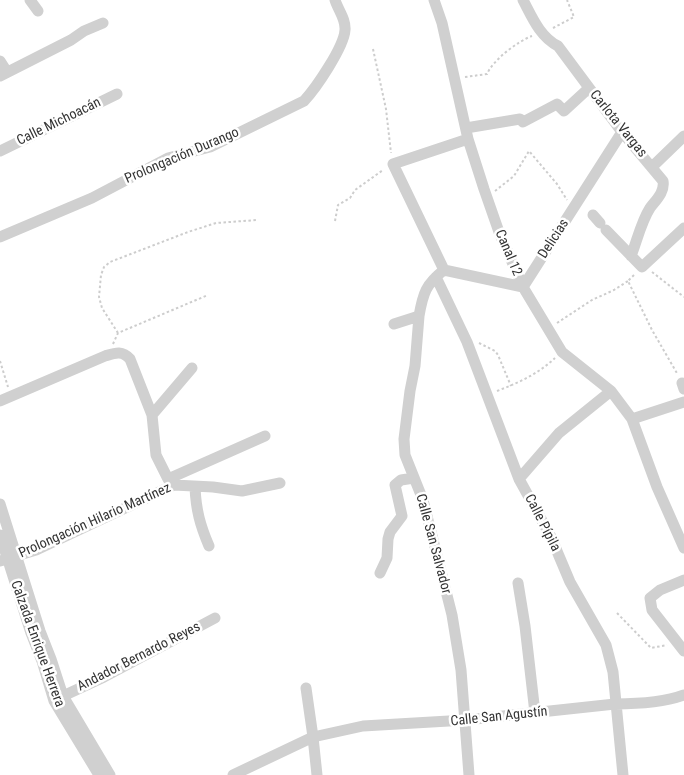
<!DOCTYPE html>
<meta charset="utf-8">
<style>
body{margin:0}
canvas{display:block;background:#fff}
</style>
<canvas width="684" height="775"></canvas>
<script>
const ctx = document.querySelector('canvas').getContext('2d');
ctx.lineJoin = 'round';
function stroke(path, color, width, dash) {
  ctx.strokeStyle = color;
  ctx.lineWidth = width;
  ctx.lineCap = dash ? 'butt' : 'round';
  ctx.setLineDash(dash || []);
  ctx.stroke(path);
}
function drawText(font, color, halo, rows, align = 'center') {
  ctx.font = font + ' "Roboto Condensed",sans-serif';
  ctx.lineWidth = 5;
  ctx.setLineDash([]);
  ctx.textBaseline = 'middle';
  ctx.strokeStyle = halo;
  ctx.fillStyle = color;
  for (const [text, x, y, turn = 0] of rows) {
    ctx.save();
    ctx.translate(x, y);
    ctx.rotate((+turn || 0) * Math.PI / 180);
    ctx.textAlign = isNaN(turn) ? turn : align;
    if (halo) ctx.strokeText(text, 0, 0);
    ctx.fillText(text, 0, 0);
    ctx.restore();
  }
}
stroke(new Path2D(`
 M 553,28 L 574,17 L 567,0
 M 373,49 L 386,109 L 391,153
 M 465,77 L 487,74 C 493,60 518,41 532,36
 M 495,191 L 514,176 L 529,151 L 557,184 L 567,200
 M 335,221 L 338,205 L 350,198 L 355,190 L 383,170
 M 652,272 L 684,297
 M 634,275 L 628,281 L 652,330 L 678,375
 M 557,323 L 592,300 L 614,290 L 628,281
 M 118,333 L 102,308 L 99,297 L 101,275 L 104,267 L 110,262 L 188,232 L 216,223 L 257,220
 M 479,343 L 495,351 L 498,355 L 511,386
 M 113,344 L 118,333 L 208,295
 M 0,361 L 8,387
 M 497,391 C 518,383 538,374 555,358
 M 617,613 L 651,648 L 667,645`), '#cdcdcd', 2, [2.5, 2.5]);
stroke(new Path2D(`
 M 30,0 L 38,11
 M 434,0 L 442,23 L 468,139 L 484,189 L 499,232 L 523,287 L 562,352 L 611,391 L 632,419 L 684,402
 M 523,0 C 532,17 540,37 558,46 L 622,132 L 663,181 C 665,192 656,200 650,208 C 641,222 637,241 631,256
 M 0,61 L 7,72
 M 0,76 L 71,40 L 84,31 L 103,23
 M 466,128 L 520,119 L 523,122 L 557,104 L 564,111 L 589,88
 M 0,151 L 117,94
 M 653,166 L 684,136
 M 593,215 L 600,223
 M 606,230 L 642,267 L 684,228
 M 0,237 L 92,198 L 168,158 L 210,147 L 304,101 C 316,88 344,47 345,30 C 346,19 338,10 335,0
 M 444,270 L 393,164 L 468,139
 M 436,277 L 467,342 L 519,479 L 551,537 L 570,582 L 606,645 L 613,672 L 623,775
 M 419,316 L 415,366 L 410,391 L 404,439 L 405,455 L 423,500 L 452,615 L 461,670 L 469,775
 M 394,324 L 419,316 C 423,293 426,284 444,270 L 523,287 L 622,132
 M 682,383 L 684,389
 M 0,401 L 105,356 C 115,353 122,350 130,359 L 152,415 L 156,455 L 168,479 L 174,485
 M 152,415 L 192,368
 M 632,419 L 657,487 L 684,548
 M 168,479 L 265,436
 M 519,479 L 559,433 L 611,391
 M 195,487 C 196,510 200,525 209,546
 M 0,504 L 40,631 L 51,659 L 63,696 L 110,775
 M 0,535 L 31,633 L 42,661 L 54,701 L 99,775
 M 0,561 L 36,550 L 174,485 L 213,487 L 242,491 L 280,483
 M 380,573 L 387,558 L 388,539 L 390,532 L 402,516 L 395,485 L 401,480 L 414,478
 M 684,580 L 660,590 L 650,598 L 652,610 L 684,651
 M 518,583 L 525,626 L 535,713
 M 306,688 L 313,737 L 317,775
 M 63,696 L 104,677 L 215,618
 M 233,775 L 313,737 L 363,726 L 466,720 L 615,704 C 638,704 663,703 684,695`), '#d0d0d0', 11);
drawText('14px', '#333', '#fff', [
 ["Calle Michoacán",59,122,-26],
 ["Carlota Vargas",618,124,51],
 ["Prolongación Durango",182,156,-23],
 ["Delicias",554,239,-57],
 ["Canal 12",508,253,67],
 ["Prolongación Hilario Martínez",95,521,-24],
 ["Calle Pípila",542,523,63],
 ["Calle San Salvador",433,544,75],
 ["Calzada Enrique Herrera",37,644,70],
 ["Andador Bernardo Reyes",139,657,-27],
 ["Calle San Agustín",499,717,-6]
]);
</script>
